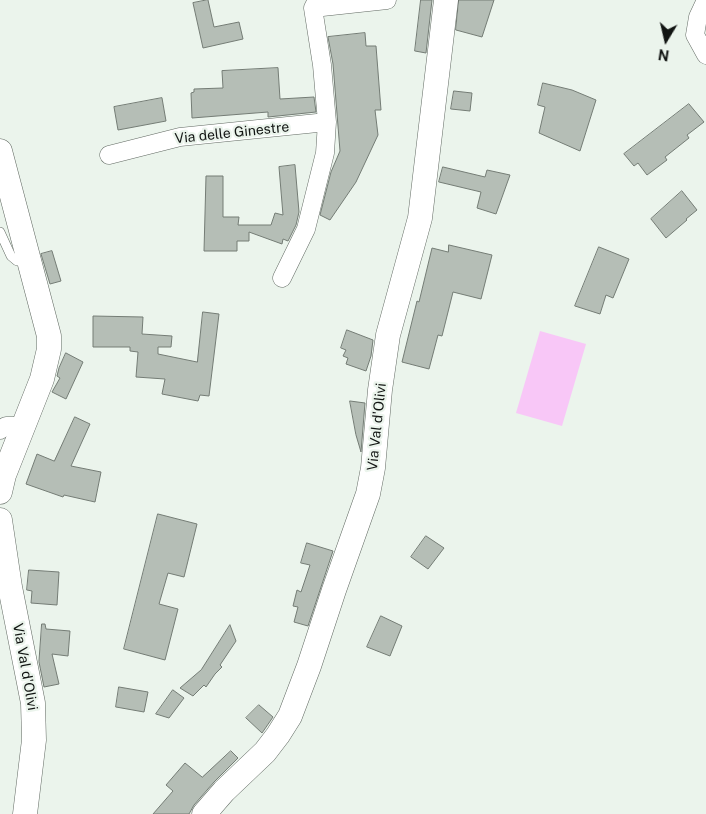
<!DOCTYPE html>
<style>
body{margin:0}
#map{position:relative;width:706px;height:814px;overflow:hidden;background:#ebf4ec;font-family:"Public Sans",sans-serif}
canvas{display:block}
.north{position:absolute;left:641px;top:15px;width:50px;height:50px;-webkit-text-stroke:4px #ebf4ec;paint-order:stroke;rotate:189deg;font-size:14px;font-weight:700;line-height:20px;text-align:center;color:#121513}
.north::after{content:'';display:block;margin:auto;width:18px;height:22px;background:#121513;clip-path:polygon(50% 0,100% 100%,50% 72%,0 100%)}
</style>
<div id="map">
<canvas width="706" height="814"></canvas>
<div class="north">N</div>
</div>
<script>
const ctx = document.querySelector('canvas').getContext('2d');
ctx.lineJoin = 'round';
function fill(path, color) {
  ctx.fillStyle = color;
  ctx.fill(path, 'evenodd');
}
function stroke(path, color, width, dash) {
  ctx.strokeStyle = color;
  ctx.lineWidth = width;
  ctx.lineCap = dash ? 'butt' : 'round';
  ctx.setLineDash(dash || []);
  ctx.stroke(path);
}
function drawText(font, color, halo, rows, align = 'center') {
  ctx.font = font + ' "Public Sans",sans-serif';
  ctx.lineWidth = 4.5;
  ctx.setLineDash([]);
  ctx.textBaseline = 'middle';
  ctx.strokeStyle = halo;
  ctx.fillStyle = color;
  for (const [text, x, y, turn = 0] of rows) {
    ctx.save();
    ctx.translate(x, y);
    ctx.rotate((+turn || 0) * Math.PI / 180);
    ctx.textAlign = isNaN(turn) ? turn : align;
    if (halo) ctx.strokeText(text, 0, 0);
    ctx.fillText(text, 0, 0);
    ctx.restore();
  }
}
fill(new Path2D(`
 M 540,331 L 586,344 L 562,426 L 516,413 Z`), '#f8c7f7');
const building = new Path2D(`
 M 208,0 L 214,27 L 239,22 L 243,39 L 203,48 L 193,3 Z
 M 421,0 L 432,0 L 426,53 L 415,51 Z
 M 459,0 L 494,0 L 482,37 L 456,30 Z
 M 365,33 L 366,46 L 376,46 L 381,110 L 375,110 L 378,135 L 356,182 L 330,220 L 320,215 L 331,172 L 340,151 L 333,64 L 328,37 Z
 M 278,68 L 280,99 L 314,97 L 316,112 L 268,117 L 268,112 L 192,118 L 191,93 L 194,92 L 194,89 L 223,88 L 222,71 Z
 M 543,83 L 572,90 L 596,100 L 580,151 L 539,133 L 545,107 L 538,105 Z
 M 454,91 L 472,93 L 470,111 L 451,109 Z
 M 162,98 L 166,121 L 118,130 L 114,107 Z
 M 689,104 L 704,122 L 687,135 L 689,138 L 665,157 L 667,160 L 647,175 L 638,163 L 634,166 L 624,154 Z
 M 295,165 L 299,212 L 296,225 L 288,241 L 283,239 L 282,244 L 249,232 L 249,241 L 237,241 L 237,251 L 204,251 L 206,176 L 223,176 L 223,217 L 239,217 L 238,225 L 271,225 L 275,213 L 283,215 L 279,167 Z
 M 443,167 L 485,177 L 487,170 L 510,175 L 496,214 L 477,208 L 481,192 L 439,182 Z
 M 682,191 L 697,210 L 686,219 L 687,220 L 666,238 L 651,219 Z
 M 449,245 L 492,255 L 481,299 L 453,292 L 442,336 L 438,335 L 429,369 L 402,362 L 417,301 L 419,302 L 432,248 L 448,252 Z
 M 599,247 L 629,259 L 613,298 L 606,295 L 600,314 L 575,306 Z
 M 52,251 L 61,281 L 50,284 L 41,254 Z
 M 203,312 L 219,314 L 209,396 L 200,395 L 198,401 L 162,394 L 165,379 L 136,377 L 138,352 L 130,351 L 130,347 L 93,347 L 93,316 L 143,317 L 142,334 L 172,336 L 171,347 L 158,347 L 158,354 L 197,362 Z
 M 347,330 L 373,340 L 371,356 L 366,371 L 346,364 L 348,358 L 343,356 L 346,350 L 341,348 Z
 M 66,353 L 83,362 L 66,399 L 52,392 L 60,378 L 57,376 L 59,368 Z
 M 350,401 L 365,403 L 361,452 L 356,435 Z
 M 75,417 L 90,424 L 71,466 L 101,472 L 95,502 L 64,495 L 63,497 L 26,484 L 37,454 L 54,461 Z
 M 158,514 L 197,524 L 184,577 L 168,573 L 159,604 L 178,609 L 165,660 L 124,649 Z
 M 426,536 L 444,548 L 428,569 L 411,557 Z
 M 307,543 L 333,551 L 308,626 L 294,622 L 298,607 L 293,606 L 297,590 L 301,592 L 310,565 L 301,563 Z
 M 29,570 L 59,572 L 57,605 L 31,603 L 32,591 L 27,590 Z
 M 381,616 L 402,626 L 390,656 L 367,647 Z
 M 42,624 L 45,624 L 46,629 L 70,631 L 68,656 L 52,654 L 59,684 L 44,687 L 39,662 Z
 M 230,625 L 236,641 L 220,665 L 222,667 L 215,674 L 206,687 L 204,685 L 193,696 L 180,688 L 201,670 Z
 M 119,687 L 148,692 L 144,712 L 116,707 Z
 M 173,690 L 184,698 L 169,718 L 156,714 Z
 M 259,705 L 273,717 L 262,733 L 246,718 Z
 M 231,751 L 238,758 L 214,782 L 194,805 L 189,814 L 153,814 L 173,791 L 166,785 L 185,763 L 202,777 Z`);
fill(building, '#b5beb6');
stroke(building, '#747c75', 1);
const lane = new Path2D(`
 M 0,232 L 11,256 L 17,261 L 29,261`);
const street = new Path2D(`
 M 706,0 L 698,17 L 695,35 L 706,55
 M 313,8 L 387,0
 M 109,155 L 180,137 L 327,122
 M 282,278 L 306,229 L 325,153 L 327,122 L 322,65 L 313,8 L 317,0
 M 0,430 L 6,426 L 23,426`);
const secondary = new Path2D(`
 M 0,151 L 49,336 L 49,349 L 42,379 L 4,475 L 0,492
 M 0,520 L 10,587 L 33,703 L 34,740 L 25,814
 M 204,814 L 224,791 L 265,752 L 278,735 L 290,716 L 309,666 L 334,590 L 368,494 L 373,468 L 380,390 L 388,335 L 420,218 L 446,0`);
stroke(lane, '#616962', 10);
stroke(street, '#616962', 19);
stroke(secondary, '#616962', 25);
stroke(lane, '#fff', 9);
stroke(street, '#fff', 18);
stroke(secondary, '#fff', 24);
drawText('14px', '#121513', '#ebf4ec', [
 ["Via delle Ginestre",232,133,-6],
 ["Via Val d'Olivi",377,427,-84],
 ["Via Val d'Olivi",25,667,80]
]);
</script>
